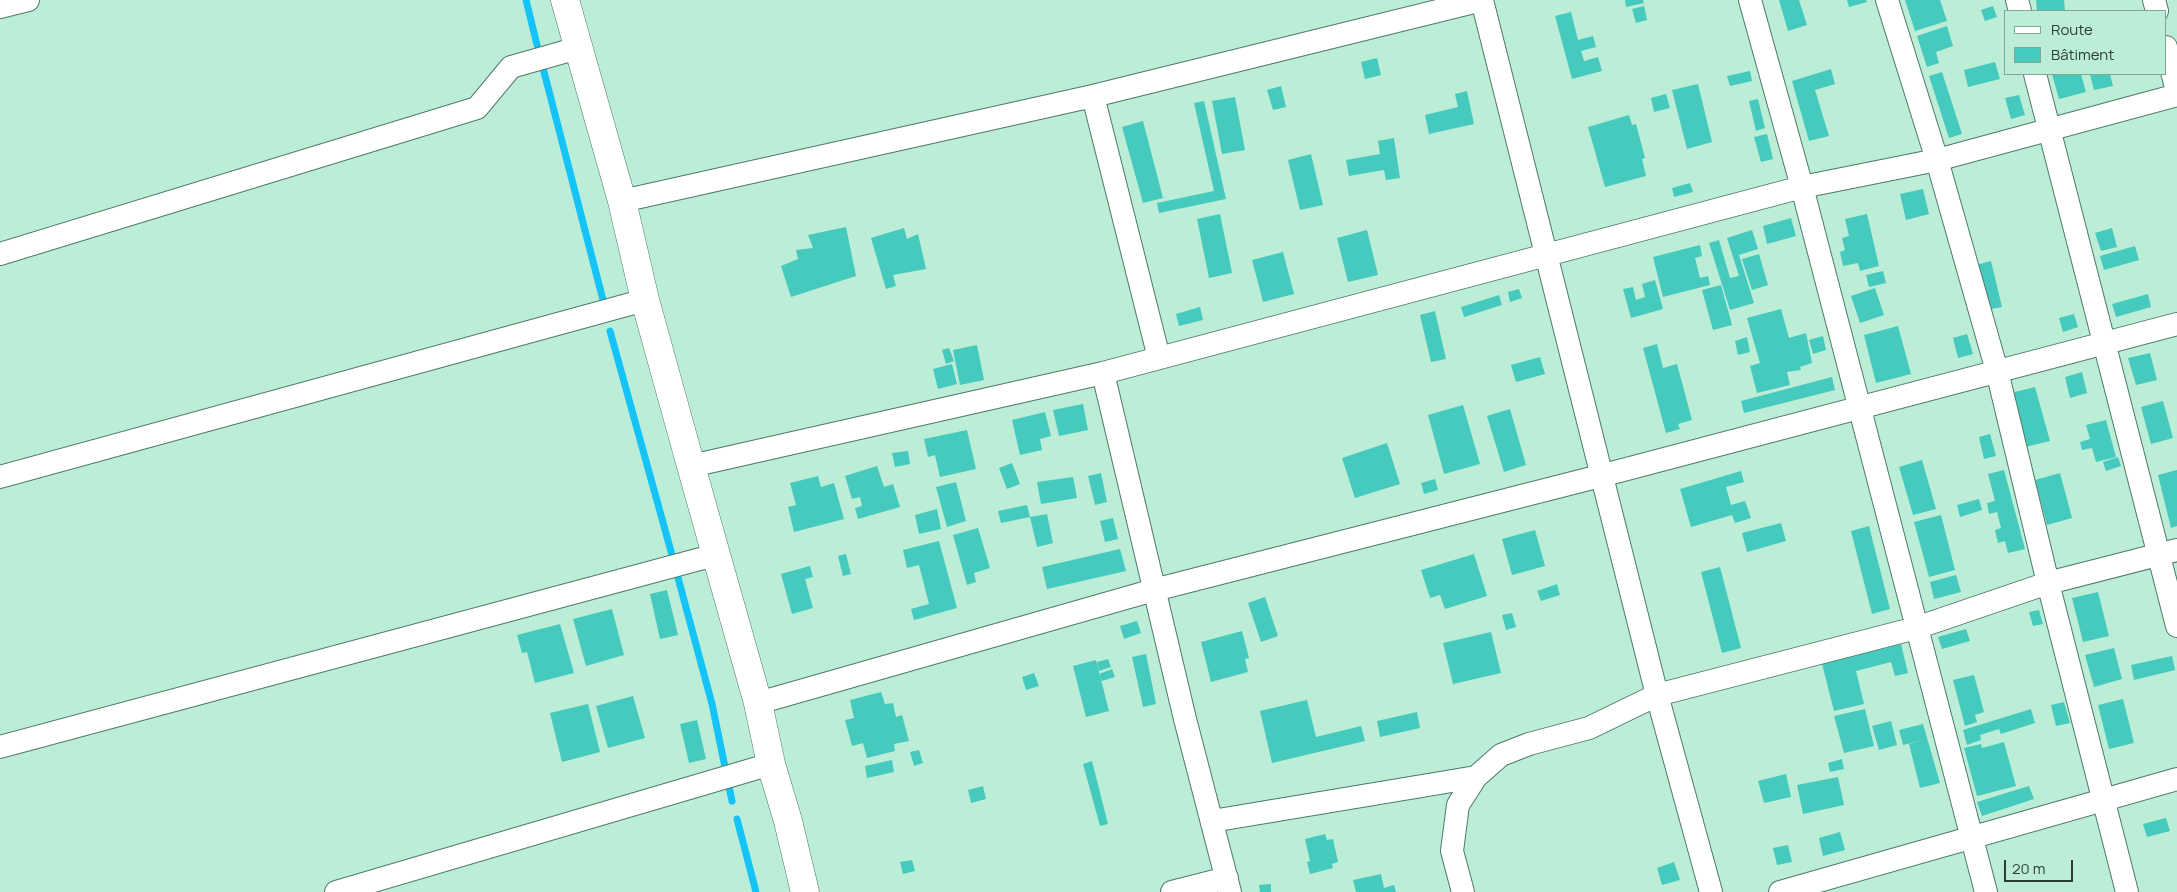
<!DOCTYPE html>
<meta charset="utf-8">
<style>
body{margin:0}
#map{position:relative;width:2177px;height:892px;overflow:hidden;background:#bcedd7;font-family:Manrope,sans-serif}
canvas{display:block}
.legend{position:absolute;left:2004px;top:10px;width:162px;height:65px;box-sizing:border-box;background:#bcedd7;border:1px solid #82a796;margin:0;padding:6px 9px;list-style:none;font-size:15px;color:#2a3e35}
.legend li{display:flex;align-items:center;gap:10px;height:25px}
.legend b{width:25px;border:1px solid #82a796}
.scale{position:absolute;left:2004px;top:860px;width:69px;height:22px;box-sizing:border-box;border:2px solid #2a3e35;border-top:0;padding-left:6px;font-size:15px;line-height:18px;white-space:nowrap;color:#2a3e35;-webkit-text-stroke:4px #bcedd7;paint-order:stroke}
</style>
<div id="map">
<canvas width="2177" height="892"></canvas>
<ul class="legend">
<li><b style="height:6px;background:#fff"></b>Route</li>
<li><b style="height:14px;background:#45cabd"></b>Bâtiment</li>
</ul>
<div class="scale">20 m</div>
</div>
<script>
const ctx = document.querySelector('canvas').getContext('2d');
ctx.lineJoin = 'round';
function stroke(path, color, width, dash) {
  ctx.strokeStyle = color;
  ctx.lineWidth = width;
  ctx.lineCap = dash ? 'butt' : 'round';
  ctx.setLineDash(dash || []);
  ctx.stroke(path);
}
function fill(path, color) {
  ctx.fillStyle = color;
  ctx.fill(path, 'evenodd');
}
stroke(new Path2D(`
 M 526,0 L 538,49
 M 543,68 L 603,300
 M 610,331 L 672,555
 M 677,574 L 712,704 L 732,801
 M 737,819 L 756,892`), '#14c3f7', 7);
fill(new Path2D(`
 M 1625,0 L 1643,0 L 1644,3 L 1626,7 Z
 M 1779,0 L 1799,0 L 1807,25 L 1788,31 Z
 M 1847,0 L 1866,0 L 1867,2 L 1849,7 Z
 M 1905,0 L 1940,0 L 1947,21 L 1915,31 Z
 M 2036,0 L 2064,0 L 2065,11 L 2037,11 Z
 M 1644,6 L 1647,20 L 1636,23 L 1632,9 Z
 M 1993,6 L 1997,17 L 1985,21 L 1981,10 Z
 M 1571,12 L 1578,40 L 1593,36 L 1596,47 L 1581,51 L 1584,61 L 1598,57 L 1602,71 L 1572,79 L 1555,16 Z
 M 1947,26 L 1953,46 L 1936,52 L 1939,63 L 1927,67 L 1917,36 Z
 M 1377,58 L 1381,75 L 1365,79 L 1361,62 Z
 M 1995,62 L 2000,79 L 1968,87 L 1964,70 Z
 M 1831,69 L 1835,84 L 1815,90 L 1829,136 L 1809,141 L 1792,81 Z
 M 1750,71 L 1752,81 L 1730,86 L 1727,76 Z
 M 1942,72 L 1962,134 L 1949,138 L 1929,76 Z
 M 2052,74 L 2081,74 L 2086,92 L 2059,99 Z
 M 2110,74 L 2113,86 L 2094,90 L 2090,75 Z
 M 1698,84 L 1712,142 L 1687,149 L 1672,90 Z
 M 1281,86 L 1286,107 L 1273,110 L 1267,90 Z
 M 1467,91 L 1474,124 L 1429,134 L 1425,115 L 1458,107 L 1455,94 Z
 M 1666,94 L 1670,108 L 1654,112 L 1651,98 Z
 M 2019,95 L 2025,115 L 2011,119 L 2005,98 Z
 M 1235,97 L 1245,150 L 1222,154 L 1212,101 Z
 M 1758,99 L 1765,128 L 1756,131 L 1749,101 Z
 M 1204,101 L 1226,199 L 1159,213 L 1157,203 L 1214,191 L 1194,103 Z
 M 1629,115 L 1632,125 L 1636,124 L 1645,158 L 1642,159 L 1646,176 L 1605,187 L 1588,127 Z
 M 1143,121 L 1163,198 L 1143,203 L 1122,127 Z
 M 1767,134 L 1773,159 L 1761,162 L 1754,137 Z
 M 1394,138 L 1400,178 L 1386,180 L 1384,170 L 1349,176 L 1346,160 L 1380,154 L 1378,141 Z
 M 1311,154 L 1323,205 L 1300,210 L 1288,160 Z
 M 1690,183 L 1693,192 L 1674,197 L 1672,188 Z
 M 1923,189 L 1929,214 L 1906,220 L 1900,194 Z
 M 1220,214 L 1232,273 L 1209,278 L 1197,219 Z
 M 1867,214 L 1879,266 L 1860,271 L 1858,263 L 1843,266 L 1840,252 L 1845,250 L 1842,238 L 1849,236 L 1845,219 Z
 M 1791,218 L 1796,236 L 1767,244 L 1763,226 Z
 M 846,227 L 856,276 L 791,297 L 781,266 L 798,259 L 796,250 L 813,248 L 808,235 Z
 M 904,228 L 907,239 L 918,234 L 926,269 L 893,275 L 896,286 L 886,289 L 871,238 Z
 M 2112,228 L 2117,247 L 2101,251 L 2095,233 Z
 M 1367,230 L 1378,275 L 1348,282 L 1337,238 Z
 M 1752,230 L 1758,249 L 1739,255 L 1754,303 L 1730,310 L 1709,243 L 1719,240 L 1730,278 L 1739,276 L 1727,238 Z
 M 1700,245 L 1702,256 L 1695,258 L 1700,278 L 1708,276 L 1710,285 L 1663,297 L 1653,257 Z
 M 2135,246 L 2139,260 L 2104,270 L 2100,256 Z
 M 1283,252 L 1294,294 L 1263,302 L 1252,260 Z
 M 1759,254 L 1768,285 L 1752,290 L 1742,259 Z
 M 1991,261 L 2002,307 L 1986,310 L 1976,265 Z
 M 1883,271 L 1886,283 L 1869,287 L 1866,275 Z
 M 1655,280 L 1663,309 L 1631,318 L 1623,289 L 1633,287 L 1636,300 L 1645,297 L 1642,284 Z
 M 1721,285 L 1732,325 L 1713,330 L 1702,290 Z
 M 1875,288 L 1884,315 L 1860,323 L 1851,296 Z
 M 1519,289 L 1522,298 L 1510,302 L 1508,292 Z
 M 2148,294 L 2151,307 L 2116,317 L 2112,304 Z
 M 1499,295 L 1502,305 L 1464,317 L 1461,307 Z
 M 1200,307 L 1203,320 L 1179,326 L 1176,314 Z
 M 1781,309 L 1789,338 L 1806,333 L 1812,363 L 1800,367 L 1801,370 L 1787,372 L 1790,385 L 1757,393 L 1750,366 L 1760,363 L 1747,318 Z
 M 1435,311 L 1446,359 L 1431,362 L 1420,315 Z
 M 2074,314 L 2078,327 L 2063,332 L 2059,318 Z
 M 1898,326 L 1911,374 L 1876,383 L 1864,335 Z
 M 1967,334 L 1973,354 L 1958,358 L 1953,338 Z
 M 1823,336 L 1826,350 L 1813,354 L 1809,340 Z
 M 1747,337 L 1750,352 L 1738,355 L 1735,341 Z
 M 1657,344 L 1663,368 L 1677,364 L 1692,420 L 1678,424 L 1680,429 L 1666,433 L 1643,348 Z
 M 977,345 L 984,380 L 960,385 L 953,350 Z
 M 949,348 L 954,361 L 946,364 L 942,350 Z
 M 2150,353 L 2157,380 L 2136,385 L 2128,358 Z
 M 1540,357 L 1545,374 L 1516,382 L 1511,365 Z
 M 952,364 L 957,384 L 938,389 L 933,369 Z
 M 2082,372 L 2087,393 L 2070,398 L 2065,377 Z
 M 1832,377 L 1835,390 L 1744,413 L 1741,401 Z
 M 2035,387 L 2050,441 L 2025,447 L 2011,393 Z
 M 2163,401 L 2173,438 L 2151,444 L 2141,407 Z
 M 1083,404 L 1088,430 L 1059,436 L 1053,410 Z
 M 1463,405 L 1480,464 L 1444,474 L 1428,415 Z
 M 1510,409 L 1526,465 L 1504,472 L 1487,416 Z
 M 1045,412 L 1051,436 L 1040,439 L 1042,450 L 1020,455 L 1012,420 Z
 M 2106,420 L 2116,457 L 2096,462 L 2092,448 L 2082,450 L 2080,442 L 2090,439 L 2086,425 Z
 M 967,430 L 976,469 L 940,477 L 935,455 L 928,457 L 924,439 Z
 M 1990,434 L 1996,456 L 1984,459 L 1979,437 Z
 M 1387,443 L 1400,484 L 1355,498 L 1342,458 Z
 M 908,451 L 910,464 L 895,467 L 892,453 Z
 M 2118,457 L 2121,466 L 2106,471 L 2103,462 Z
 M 1922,460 L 1936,509 L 1913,515 L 1899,467 Z
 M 1012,463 L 1020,484 L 1007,489 L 999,468 Z
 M 877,466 L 884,487 L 893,484 L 900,507 L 858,519 L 855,508 L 862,506 L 860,497 L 852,499 L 845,476 Z
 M 2004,470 L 2025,549 L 2008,553 L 2005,541 L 1998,543 L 1995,530 L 2001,528 L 1997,512 L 1989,514 L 1987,503 L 1995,501 L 1988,474 Z
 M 2177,470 L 2177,526 L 2171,528 L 2158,475 Z
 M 1741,471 L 1744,482 L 1726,487 L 1731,505 L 1745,501 L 1751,518 L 1735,523 L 1732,515 L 1691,527 L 1680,489 Z
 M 1101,473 L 1107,502 L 1095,505 L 1088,476 Z
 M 2060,473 L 2072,518 L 2047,525 L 2035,480 Z
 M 818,476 L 821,487 L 834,483 L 844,519 L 794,532 L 788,507 L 796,505 L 790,483 Z
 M 1073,477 L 1077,498 L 1041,504 L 1037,482 Z
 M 1435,479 L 1438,490 L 1424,494 L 1421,483 Z
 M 956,482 L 966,521 L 947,527 L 936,487 Z
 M 1979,499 L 1982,510 L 1960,517 L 1957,505 Z
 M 1027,505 L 1030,517 L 1001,523 L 998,511 Z
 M 937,509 L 941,529 L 919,534 L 915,515 Z
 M 1047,514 L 1053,543 L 1037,547 L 1030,517 Z
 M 1941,515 L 1955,570 L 1929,577 L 1914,522 Z
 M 1113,518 L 1118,539 L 1105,542 L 1100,521 Z
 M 1781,523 L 1786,541 L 1747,552 L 1742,533 Z
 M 1869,526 L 1890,609 L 1872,614 L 1851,531 Z
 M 978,528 L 990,568 L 974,573 L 976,582 L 967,585 L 953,535 Z
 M 1535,530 L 1545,566 L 1512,575 L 1502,539 Z
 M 939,541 L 957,608 L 914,620 L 911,609 L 929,604 L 919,565 L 907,568 L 903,550 Z
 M 1120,549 L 1126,571 L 1047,589 L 1042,567 Z
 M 846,554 L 851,574 L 843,576 L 838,556 Z
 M 1474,554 L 1487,596 L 1445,609 L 1440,595 L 1430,598 L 1421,570 Z
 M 810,566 L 813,577 L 805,579 L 813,608 L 792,614 L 781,574 Z
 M 1720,567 L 1741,648 L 1722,653 L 1701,572 Z
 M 1956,575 L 1961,592 L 1934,599 L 1930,582 Z
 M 1557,584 L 1560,595 L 1541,601 L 1537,591 Z
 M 667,590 L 678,635 L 660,639 L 650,594 Z
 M 2098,592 L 2109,636 L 2083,642 L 2072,598 Z
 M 1265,597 L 1278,636 L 1261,642 L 1248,603 Z
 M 612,609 L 624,655 L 586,666 L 573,619 Z
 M 2039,610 L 2043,624 L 2033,626 L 2029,612 Z
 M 1512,613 L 1516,627 L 1506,630 L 1502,615 Z
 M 1137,621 L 1141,633 L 1124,639 L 1120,626 Z
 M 560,624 L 574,673 L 535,683 L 527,652 L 522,653 L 517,635 Z
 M 1966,629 L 1970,641 L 1942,649 L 1938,637 Z
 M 1242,631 L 1249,658 L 1245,659 L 1248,672 L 1211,682 L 1201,642 Z
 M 1491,632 L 1501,673 L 1453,684 L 1443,643 Z
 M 1901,644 L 1908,673 L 1895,676 L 1891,662 L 1856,671 L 1864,704 L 1834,711 L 1822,664 Z
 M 2114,648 L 2122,679 L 2094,687 L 2085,655 Z
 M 1146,654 L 1156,704 L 1143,707 L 1132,657 Z
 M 2172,656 L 2175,670 L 2134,680 L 2131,665 Z
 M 1108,659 L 1111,667 L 1099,671 L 1097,662 Z
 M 1096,660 L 1109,711 L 1086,717 L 1073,666 Z
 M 1112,669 L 1115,677 L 1102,681 L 1099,674 Z
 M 1034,673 L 1039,686 L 1026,690 L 1022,677 Z
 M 1974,675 L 1984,712 L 1975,715 L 1977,722 L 1965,726 L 1953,680 Z
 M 881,692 L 885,704 L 893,703 L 896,717 L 902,715 L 909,741 L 894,744 L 895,751 L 867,758 L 863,743 L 852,746 L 845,720 L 854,718 L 850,700 Z
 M 633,696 L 645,738 L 608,748 L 596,706 Z
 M 2123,699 L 2134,743 L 2109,749 L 2098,705 Z
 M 1307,700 L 1316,737 L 1361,726 L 1365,741 L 1272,763 L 1260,711 Z
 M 2064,702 L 2070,723 L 2056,726 L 2051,705 Z
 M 588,704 L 600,752 L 562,762 L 550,713 Z
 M 1865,709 L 1874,746 L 1844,753 L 1834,716 Z
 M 2031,709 L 2035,723 L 2001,734 L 1999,729 L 1980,735 L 1981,740 L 1967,745 L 1963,730 Z
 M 1417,712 L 1420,728 L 1380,737 L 1377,721 Z
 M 697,720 L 706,759 L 689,763 L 680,724 Z
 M 1891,721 L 1897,745 L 1879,750 L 1872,726 Z
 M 1923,724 L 1940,783 L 1920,788 L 1909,744 L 1924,740 L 1903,745 L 1899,730 Z
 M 2004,742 L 2016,786 L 1977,796 L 1964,748 L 1981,744 L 1982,748 Z
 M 919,750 L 923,763 L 914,766 L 910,752 Z
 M 1842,759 L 1844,769 L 1830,772 L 1828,763 Z
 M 892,760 L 894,772 L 867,778 L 865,766 Z
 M 1092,761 L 1108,824 L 1100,826 L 1083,764 Z
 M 1786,774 L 1791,797 L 1764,803 L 1758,781 Z
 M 1838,777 L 1844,805 L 1803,814 L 1797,785 Z
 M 983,786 L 986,799 L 971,803 L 968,790 Z
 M 2029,786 L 2034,799 L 1982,816 L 1977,802 Z
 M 2166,818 L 2170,831 L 2147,837 L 2143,824 Z
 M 1840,832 L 1845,850 L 1823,856 L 1819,838 Z
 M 1325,834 L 1327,840 L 1333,839 L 1338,862 L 1332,864 L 1333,868 L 1310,874 L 1307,862 L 1310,861 L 1305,839 Z
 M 1788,845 L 1792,862 L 1777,865 L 1773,848 Z
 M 912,860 L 915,871 L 903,874 L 900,862 Z
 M 1674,862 L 1680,880 L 1662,885 L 1657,868 Z
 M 1381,874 L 1384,888 L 1394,885 L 1396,892 L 1356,892 L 1353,880 Z
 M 1271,884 L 1271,892 L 1260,892 L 1259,885 Z`), '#45cabd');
const minor = new Path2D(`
 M 1482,0 L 1657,695 L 1711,892
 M 1750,0 L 1802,187 L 1986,892
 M 1887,0 L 1937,160 L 1997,371 L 2048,583 L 2127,892
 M 2017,0 L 2020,11
 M 2154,0 L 2157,11
 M 0,7 L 28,0
 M 2166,47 L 2177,92
 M 2035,74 L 2177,626
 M 1093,96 L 1159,358
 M 622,201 L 1093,96 L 1482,0
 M 0,254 L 477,108 L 511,67 L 578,48
 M 1103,373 L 1185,719 L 1230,892
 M 691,466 L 1103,373 L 1802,187 L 1937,160 L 2177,95
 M 0,477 L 645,300
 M 758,703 L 1154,590 L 1604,475 L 2177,324
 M 0,747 L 715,555
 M 1212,821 L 1476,777 L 1501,755 L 1529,744 L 1589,728 L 1657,695 L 1916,628 L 2048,583 L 2177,550
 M 336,892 L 771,764
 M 1172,892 L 1227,878
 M 1463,892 L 1452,851 L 1458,805 L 1476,777
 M 1780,892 L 2177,779`);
const tertiary = new Path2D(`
 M 565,0 L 622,201 L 645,300 L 691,466 L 758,703 L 771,764 L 788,821 L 805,892`);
stroke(minor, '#4d7a68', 24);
stroke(tertiary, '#4d7a68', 29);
stroke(minor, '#fff', 22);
stroke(tertiary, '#fff', 28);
</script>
